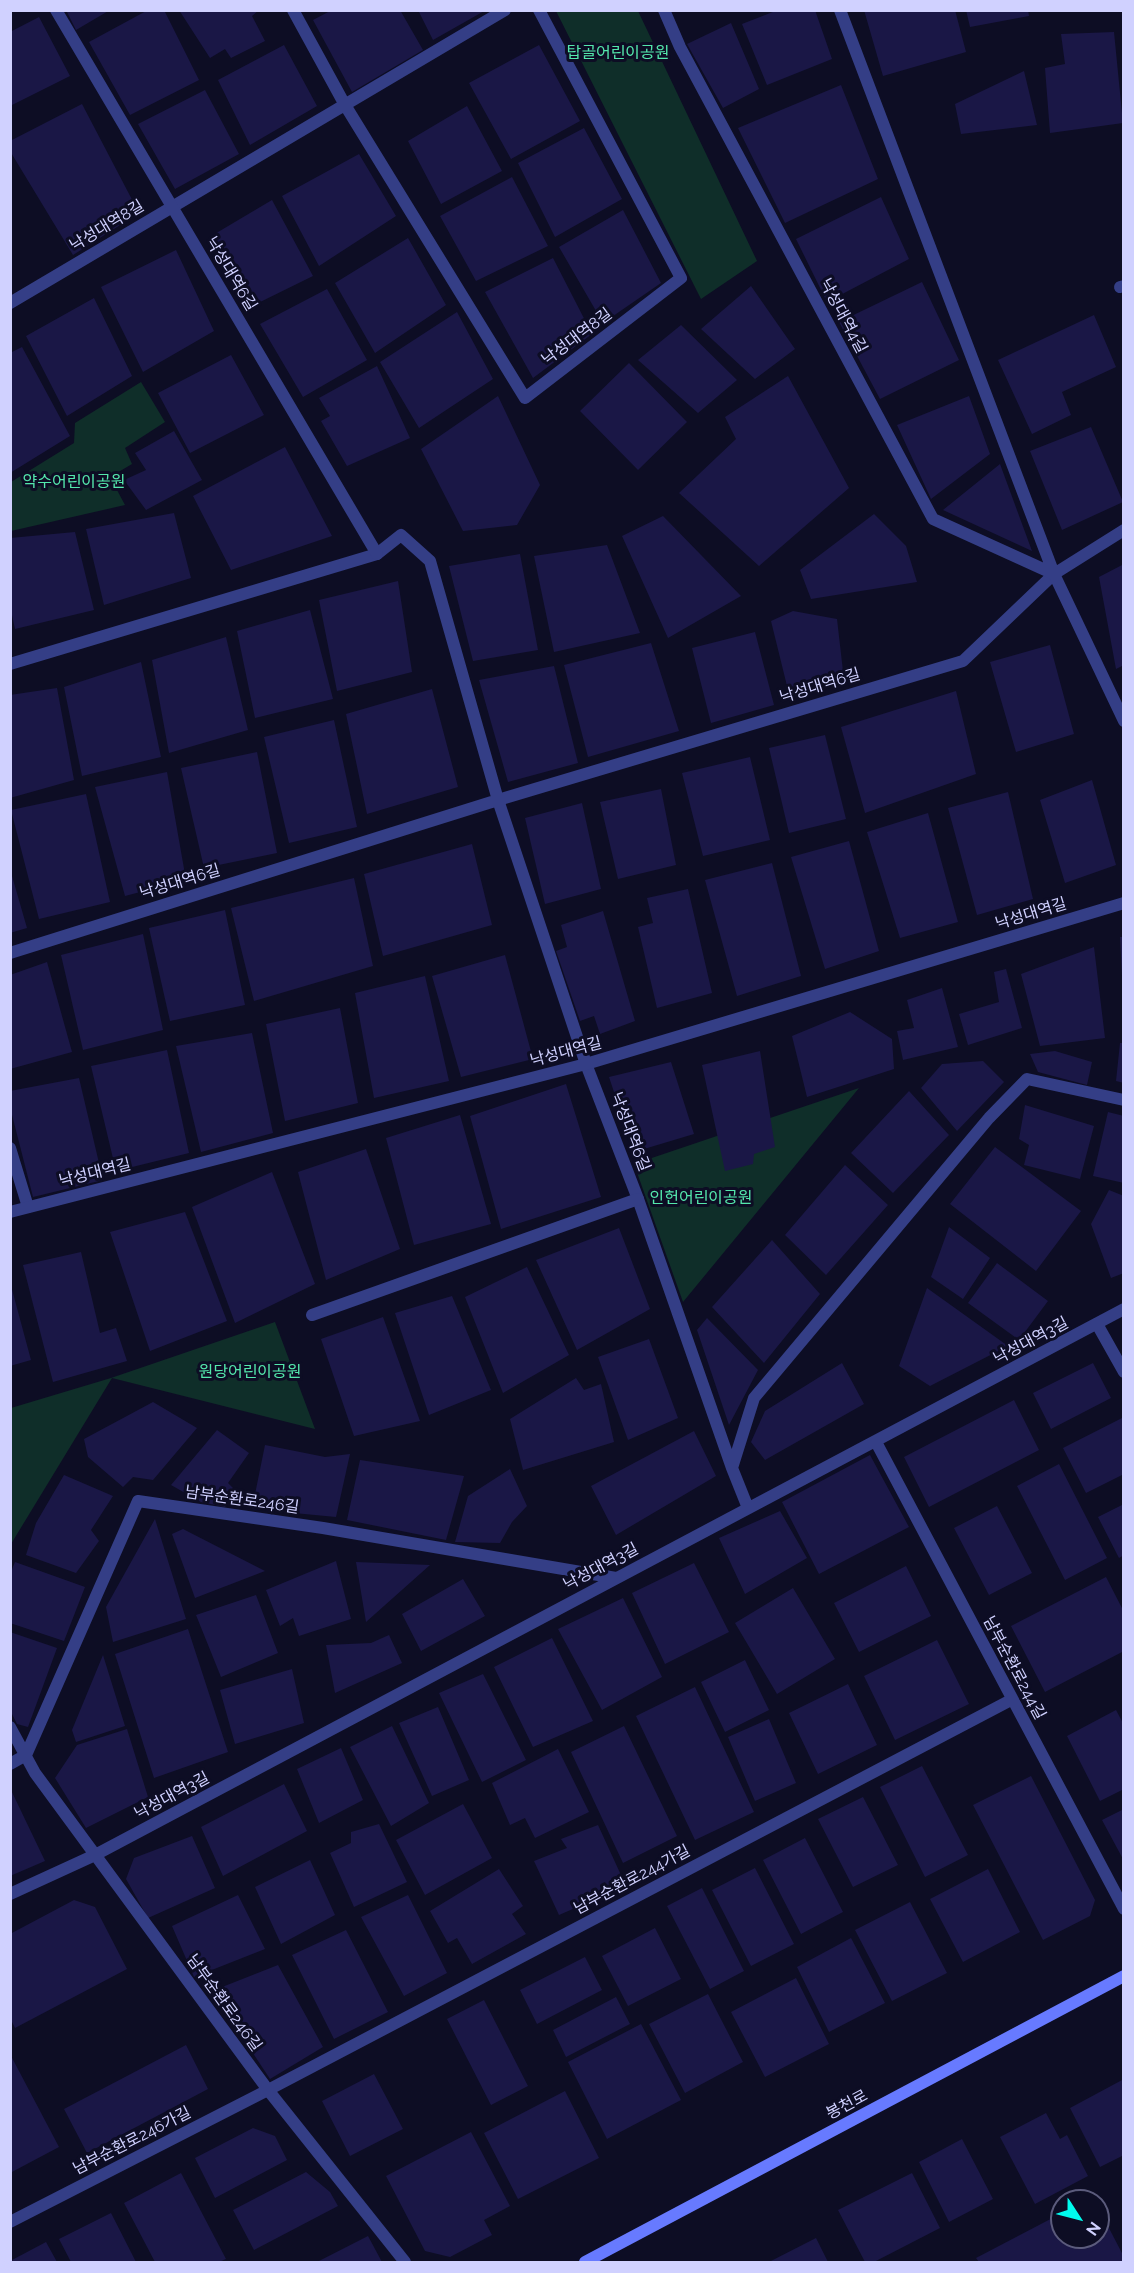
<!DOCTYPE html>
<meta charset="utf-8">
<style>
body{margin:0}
#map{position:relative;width:1134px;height:2273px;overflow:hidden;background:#0d0d24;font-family:Raleway,sans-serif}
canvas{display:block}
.frame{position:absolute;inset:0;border:12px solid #d0d1ff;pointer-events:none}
.north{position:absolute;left:1050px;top:2189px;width:60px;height:60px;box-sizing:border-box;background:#0d0d24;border:2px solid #5b5b7c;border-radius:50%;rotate:126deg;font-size:16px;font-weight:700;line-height:24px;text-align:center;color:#d0d1ff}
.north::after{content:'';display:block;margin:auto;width:21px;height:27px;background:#00fbee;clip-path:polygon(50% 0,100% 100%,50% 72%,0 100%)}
</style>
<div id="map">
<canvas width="1134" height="2273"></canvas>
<div class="frame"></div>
<div class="north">N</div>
</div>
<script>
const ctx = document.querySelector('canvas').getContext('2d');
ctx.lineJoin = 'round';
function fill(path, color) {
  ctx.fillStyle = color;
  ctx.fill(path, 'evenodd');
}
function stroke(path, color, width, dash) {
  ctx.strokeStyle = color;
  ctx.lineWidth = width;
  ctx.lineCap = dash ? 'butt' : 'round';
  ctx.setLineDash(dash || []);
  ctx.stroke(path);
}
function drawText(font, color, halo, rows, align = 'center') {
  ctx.font = font + ' Raleway,"Noto Sans KR",sans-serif';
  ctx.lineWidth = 6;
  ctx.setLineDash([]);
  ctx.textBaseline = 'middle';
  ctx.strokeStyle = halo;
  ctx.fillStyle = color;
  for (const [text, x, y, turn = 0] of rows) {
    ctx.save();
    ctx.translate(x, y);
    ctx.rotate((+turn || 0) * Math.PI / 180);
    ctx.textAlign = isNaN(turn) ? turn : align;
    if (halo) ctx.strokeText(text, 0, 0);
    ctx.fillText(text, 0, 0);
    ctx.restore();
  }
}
fill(new Path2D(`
 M 556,11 L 638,11 L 757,261 L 701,299 Z
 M 141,382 L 165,422 L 125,448 L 132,464 L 110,477 L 125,505 L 11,531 L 11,482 L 74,443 L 75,423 Z
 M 859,1088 L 683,1302 L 634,1164 Z
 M 275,1322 L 315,1429 L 112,1378 L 11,1544 L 11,1408 L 111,1378 Z`), '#0f2e29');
fill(new Path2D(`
 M 66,10 L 110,10 L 76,30 Z
 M 148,10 L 164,10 L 199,80 L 130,115 L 89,42 Z
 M 179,10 L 259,10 L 252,16 L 265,41 L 231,58 L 225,49 L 210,58 Z
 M 332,10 L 400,10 L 423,50 L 352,92 L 313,20 Z
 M 418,10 L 486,10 L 433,40 Z
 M 778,10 L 815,10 L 832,59 L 767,85 L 742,24 Z
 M 864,10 L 955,10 L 966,52 L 883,76 Z
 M 966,10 L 1028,10 L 1029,16 L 970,27 Z
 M 39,17 L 70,76 L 10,106 L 10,32 Z
 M 731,23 L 759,89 L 723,108 L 687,44 Z
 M 1114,32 L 1123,123 L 1050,133 L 1045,68 L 1065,64 L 1061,34 Z
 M 284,45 L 317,106 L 250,145 L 218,80 Z
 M 539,45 L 580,121 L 511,159 L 469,83 Z
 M 1024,71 L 1037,125 L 961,134 L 955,104 Z
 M 841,85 L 878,179 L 785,223 L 738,128 Z
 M 205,90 L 239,154 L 175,189 L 138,124 Z
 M 82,104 L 139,213 L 73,255 L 10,151 L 10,141 Z
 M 467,106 L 502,171 L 441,204 L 408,141 Z
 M 584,128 L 622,199 L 555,237 L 518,163 Z
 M 359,154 L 396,216 L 319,266 L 282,196 Z
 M 512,177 L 548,246 L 476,281 L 440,216 Z
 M 881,197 L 909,259 L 827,302 L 796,239 Z
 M 272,200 L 313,276 L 252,306 L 213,235 Z
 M 623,210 L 661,283 L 603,323 L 559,247 Z
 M 408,238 L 446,305 L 375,353 L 335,283 Z
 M 176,250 L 214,331 L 143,372 L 101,287 Z
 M 553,258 L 592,334 L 533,378 L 485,292 Z
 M 922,282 L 959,360 L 880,399 L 839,322 Z
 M 751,286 L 795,349 L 755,379 L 701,329 Z
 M 327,289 L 367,360 L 303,397 L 260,324 Z
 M 94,298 L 132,376 L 67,416 L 26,336 Z
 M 457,312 L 493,379 L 419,428 L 380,362 Z
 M 1094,315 L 1116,367 L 1062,392 L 1071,415 L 1032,434 L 998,360 Z
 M 681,325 L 737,380 L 698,413 L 638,360 Z
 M 22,347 L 70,436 L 10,473 L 10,353 Z
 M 231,355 L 264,415 L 190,453 L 158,393 Z
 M 629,363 L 687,422 L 638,470 L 580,411 Z
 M 377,366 L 410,438 L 347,466 L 321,421 L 330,416 L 319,398 Z
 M 788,376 L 849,488 L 759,566 L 679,493 L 736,439 L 725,417 Z
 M 498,396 L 540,485 L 517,525 L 463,531 L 421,449 Z
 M 969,396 L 990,454 L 931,499 L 897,425 Z
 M 1091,427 L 1123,502 L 1062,530 L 1030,451 Z
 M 174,431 L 202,480 L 146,510 L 124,480 L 146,470 L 135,453 Z
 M 285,447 L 332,536 L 231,570 L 193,496 Z
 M 1000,464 L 1032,551 L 943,510 Z
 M 174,513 L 191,578 L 104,605 L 86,529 Z
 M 874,514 L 906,546 L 917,582 L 811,599 L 800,570 Z
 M 663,516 L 741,596 L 668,638 L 622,536 Z
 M 75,532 L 94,610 L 15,629 L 10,606 L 10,538 Z
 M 607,545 L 640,633 L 554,652 L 534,556 Z
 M 520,554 L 538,650 L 473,661 L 449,566 Z
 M 1124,564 L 1124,665 L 1116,669 L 1099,577 Z
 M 398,581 L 412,672 L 337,691 L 319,600 Z
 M 310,610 L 333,699 L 255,718 L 237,631 Z
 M 793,611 L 837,619 L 844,680 L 788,690 L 771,621 Z
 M 755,632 L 774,705 L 711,723 L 692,648 Z
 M 226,637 L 248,730 L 169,753 L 152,660 Z
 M 651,643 L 679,731 L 588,757 L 564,665 Z
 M 1050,645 L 1074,734 L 1016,752 L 990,662 Z
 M 141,662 L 161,757 L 82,776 L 64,687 Z
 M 554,666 L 578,763 L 508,782 L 479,680 Z
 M 57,688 L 74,780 L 10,798 L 10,695 Z
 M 432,689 L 458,787 L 367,814 L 346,714 Z
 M 956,691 L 976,774 L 865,813 L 841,727 Z
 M 334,720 L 357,827 L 289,843 L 264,737 Z
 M 825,735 L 846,819 L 789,833 L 769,748 Z
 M 257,752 L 277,853 L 204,868 L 181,768 Z
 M 750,757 L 770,840 L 703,856 L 682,773 Z
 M 167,772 L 186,880 L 125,896 L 95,787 Z
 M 1092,780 L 1116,865 L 1065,883 L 1040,800 Z
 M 661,789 L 676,865 L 618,879 L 600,802 Z
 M 1008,792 L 1033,899 L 977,915 L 948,808 Z
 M 86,794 L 110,902 L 39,919 L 11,810 Z
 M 582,803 L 601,889 L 545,904 L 525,818 Z
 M 928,813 L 958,922 L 900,938 L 867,832 Z
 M 849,841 L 879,951 L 825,969 L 791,857 Z
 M 472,844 L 492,925 L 383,956 L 364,874 Z
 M 772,863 L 801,976 L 737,996 L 705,880 Z
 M 10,869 L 27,928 L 10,933 Z
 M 354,878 L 373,966 L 254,1001 L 231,908 Z
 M 688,889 L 712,993 L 657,1008 L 638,927 L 653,923 L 647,898 Z
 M 225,910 L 245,1005 L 170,1021 L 149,928 Z
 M 603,911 L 635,1021 L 600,1034 L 594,1016 L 580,1021 L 556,951 L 567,947 L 561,925 Z
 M 143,934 L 163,1030 L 83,1050 L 61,955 Z
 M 1120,937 L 1124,937 L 1124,976 L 1122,976 Z
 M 1094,947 L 1105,1038 L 1040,1046 L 1021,974 Z
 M 505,955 L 533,1059 L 461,1077 L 432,976 Z
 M 47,962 L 72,1052 L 10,1069 L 10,975 Z
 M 1006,969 L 1022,1028 L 968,1045 L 959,1014 L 999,1002 L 994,972 Z
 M 425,976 L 449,1081 L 374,1098 L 355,993 Z
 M 942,988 L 958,1047 L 903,1060 L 897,1031 L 914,1028 L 907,1000 Z
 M 340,1008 L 358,1103 L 285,1121 L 266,1024 Z
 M 850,1012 L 892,1039 L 894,1069 L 807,1097 L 792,1036 Z
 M 252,1033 L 273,1133 L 201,1152 L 176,1046 Z
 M 1120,1043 L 1124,1043 L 1124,1083 L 1116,1081 Z
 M 167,1050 L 189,1153 L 116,1171 L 91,1066 Z
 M 760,1051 L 775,1147 L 754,1154 L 753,1164 L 725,1171 L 702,1065 Z
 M 1055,1051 L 1092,1062 L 1087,1085 L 1038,1072 L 1030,1054 Z
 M 983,1061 L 1004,1082 L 957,1131 L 921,1088 L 942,1064 Z
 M 671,1062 L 694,1134 L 634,1152 L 609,1077 Z
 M 79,1078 L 103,1180 L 33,1197 L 10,1107 L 10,1091 Z
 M 566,1084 L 601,1197 L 501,1229 L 470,1116 Z
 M 909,1091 L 949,1135 L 893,1193 L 851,1153 Z
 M 1025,1105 L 1094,1126 L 1080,1179 L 1024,1165 L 1029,1145 L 1019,1139 Z
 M 1108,1112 L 1124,1116 L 1124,1183 L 1093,1176 Z
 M 460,1115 L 491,1224 L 414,1245 L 386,1138 Z
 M 995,1147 L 1081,1211 L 1036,1271 L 950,1204 Z
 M 366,1149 L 400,1249 L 326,1280 L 298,1172 Z
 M 845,1165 L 888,1205 L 826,1275 L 785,1235 Z
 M 272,1172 L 315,1284 L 235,1323 L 192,1207 Z
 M 1109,1190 L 1124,1196 L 1124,1273 L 1111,1278 L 1091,1224 Z
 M 185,1212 L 227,1321 L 150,1351 L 110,1232 Z
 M 949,1227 L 990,1258 L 963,1299 L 931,1277 Z
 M 619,1228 L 650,1309 L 577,1350 L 536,1260 Z
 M 772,1240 L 820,1294 L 764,1363 L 712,1307 Z
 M 81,1252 L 100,1333 L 116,1328 L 127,1361 L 53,1382 L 23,1265 Z
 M 997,1263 L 1048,1301 L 1019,1340 L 968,1303 Z
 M 527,1267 L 569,1355 L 503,1393 L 465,1297 Z
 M 10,1282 L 31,1360 L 10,1366 Z
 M 927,1288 L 1008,1346 L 930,1386 L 899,1366 Z
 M 452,1296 L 491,1390 L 429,1415 L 395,1313 Z
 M 383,1317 L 420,1421 L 354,1436 L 321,1339 Z
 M 707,1318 L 758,1370 L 729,1425 L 697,1330 Z
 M 649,1339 L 678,1418 L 628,1440 L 598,1357 Z
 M 842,1363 L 864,1404 L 765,1460 L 751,1442 L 765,1411 Z
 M 1093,1363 L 1111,1398 L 1051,1429 L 1033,1393 Z
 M 576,1378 L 584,1390 L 601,1384 L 614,1442 L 523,1470 L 510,1419 Z
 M 1014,1400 L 1039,1450 L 929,1507 L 904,1457 Z
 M 153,1402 L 197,1428 L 153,1480 L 133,1477 L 123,1487 L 88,1457 L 84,1439 Z
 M 1124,1417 L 1124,1474 L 1086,1493 L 1063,1448 Z
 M 217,1430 L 249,1453 L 228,1483 L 237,1492 L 225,1507 L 201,1502 L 171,1485 Z
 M 694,1431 L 716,1476 L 616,1535 L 591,1486 Z
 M 265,1445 L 325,1457 L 350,1454 L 336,1517 L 252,1509 Z
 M 870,1455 L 909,1527 L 819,1574 L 782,1502 Z
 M 360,1460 L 464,1476 L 446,1540 L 347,1520 Z
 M 1059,1464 L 1107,1558 L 1065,1580 L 1017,1486 Z
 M 510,1469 L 527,1506 L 512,1522 L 500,1543 L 455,1542 L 468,1496 Z
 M 64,1475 L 113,1496 L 91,1530 L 99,1541 L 76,1573 L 26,1555 L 36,1523 Z
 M 1124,1504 L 1124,1555 L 1119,1558 L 1098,1517 Z
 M 997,1506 L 1032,1573 L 989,1595 L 954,1528 Z
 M 780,1511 L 807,1558 L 745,1594 L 719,1538 Z
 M 155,1519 L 186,1619 L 113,1642 L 106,1607 Z
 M 183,1529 L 265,1571 L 195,1598 L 172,1534 Z
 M 336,1561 L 351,1619 L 299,1636 L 293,1618 L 280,1626 L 266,1590 Z
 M 15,1562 L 85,1587 L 64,1641 L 10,1623 L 10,1574 Z
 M 356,1562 L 430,1565 L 366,1622 Z
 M 694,1563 L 729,1632 L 665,1664 L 632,1593 Z
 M 906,1566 L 931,1616 L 859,1652 L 834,1603 Z
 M 1106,1577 L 1124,1612 L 1124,1651 L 1045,1692 L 1011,1626 Z
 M 463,1579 L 485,1616 L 421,1651 L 402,1614 Z
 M 793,1588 L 835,1659 L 777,1694 L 735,1623 Z
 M 256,1595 L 278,1653 L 221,1677 L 196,1615 Z
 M 623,1598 L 662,1677 L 602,1710 L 558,1629 Z
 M 188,1629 L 228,1752 L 154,1778 L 115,1654 Z
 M 10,1632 L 57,1648 L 28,1727 L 17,1724 L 10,1710 Z
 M 389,1635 L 402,1663 L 335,1693 L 326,1645 L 371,1643 Z
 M 552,1638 L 593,1721 L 533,1747 L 494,1667 Z
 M 937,1640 L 969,1704 L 895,1740 L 864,1676 Z
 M 103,1655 L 125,1726 L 76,1742 L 72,1730 Z
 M 745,1660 L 769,1710 L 725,1732 L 701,1682 Z
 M 292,1669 L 304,1723 L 235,1744 L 220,1690 Z
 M 483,1674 L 526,1760 L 482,1782 L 439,1693 Z
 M 848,1684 L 877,1745 L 818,1774 L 789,1713 Z
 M 695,1687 L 754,1812 L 695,1840 L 636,1716 Z
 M 438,1707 L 469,1780 L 432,1796 L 399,1723 Z
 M 1116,1710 L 1124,1725 L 1124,1789 L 1100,1801 L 1067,1736 Z
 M 769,1719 L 796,1783 L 755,1801 L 728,1737 Z
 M 392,1726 L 429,1803 L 391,1826 L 350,1747 Z
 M 624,1726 L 677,1836 L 623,1863 L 571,1752 Z
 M 127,1729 L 148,1797 L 86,1828 L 55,1778 L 77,1745 Z
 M 341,1748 L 363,1800 L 319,1823 L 297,1769 Z
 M 558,1749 L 589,1812 L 535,1838 L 525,1818 L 510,1825 L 492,1783 Z
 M 922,1766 L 968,1855 L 925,1877 L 880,1787 Z
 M 1031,1776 L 1095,1900 L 1090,1916 L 1043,1940 L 973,1805 Z
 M 284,1784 L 307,1831 L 223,1876 L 201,1827 Z
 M 10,1788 L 45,1861 L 10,1876 Z
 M 863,1797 L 898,1865 L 853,1887 L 818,1819 Z
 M 463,1804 L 492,1858 L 425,1895 L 396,1840 Z
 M 1124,1809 L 1124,1861 L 1102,1820 Z
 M 379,1824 L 407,1882 L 354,1907 L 330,1853 L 351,1843 L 351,1832 Z
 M 598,1825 L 626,1886 L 559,1915 L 534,1861 L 567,1848 L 561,1839 Z
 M 192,1836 L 215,1888 L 148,1918 L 126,1879 L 134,1858 Z
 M 805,1838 L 843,1912 L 801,1934 L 763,1860 Z
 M 310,1860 L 335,1915 L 281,1944 L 255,1887 Z
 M 755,1868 L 794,1944 L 751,1966 L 712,1890 Z
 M 499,1869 L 523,1906 L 512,1914 L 526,1934 L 472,1964 L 457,1938 L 448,1943 L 430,1911 Z
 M 988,1869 L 1020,1932 L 963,1962 L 930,1899 Z
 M 702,1888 L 744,1971 L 710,1989 L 667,1906 Z
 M 238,1895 L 265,1949 L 194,1977 L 172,1926 Z
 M 408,1895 L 447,1973 L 404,1996 L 361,1917 Z
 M 74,1900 L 95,1907 L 127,1969 L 15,2028 L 10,2018 L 10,1934 Z
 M 910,1902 L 947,1973 L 892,2001 L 855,1930 Z
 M 655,1928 L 681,1979 L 628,2006 L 602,1956 Z
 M 346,1930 L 388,2012 L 334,2039 L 292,1955 Z
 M 851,1938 L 885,2003 L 829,2032 L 797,1967 Z
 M 585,1957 L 602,1990 L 537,2024 L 520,1990 Z
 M 278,1965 L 323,2047 L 270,2079 L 212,1991 Z
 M 796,1978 L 829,2044 L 765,2077 L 731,2012 Z
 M 708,1994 L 743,2062 L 685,2093 L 649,2024 Z
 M 616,1997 L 630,2024 L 566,2057 L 553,2030 Z
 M 484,2000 L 528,2086 L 491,2105 L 447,2019 Z
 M 641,2024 L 681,2100 L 607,2139 L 568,2062 Z
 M 186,2045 L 208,2089 L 87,2153 L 64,2109 Z
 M 10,2054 L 59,2147 L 10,2173 Z
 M 374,2074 L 403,2129 L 350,2156 L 322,2101 Z
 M 1124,2079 L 1124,2155 L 1100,2167 L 1070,2108 Z
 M 565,2091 L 599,2158 L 518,2199 L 484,2133 Z
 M 1046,2113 L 1060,2139 L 1067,2135 L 1088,2176 L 1035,2204 L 1000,2137 Z
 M 253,2128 L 275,2136 L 287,2160 L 215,2198 L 195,2158 Z
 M 471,2132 L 510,2206 L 484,2220 L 492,2235 L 450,2257 L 425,2251 L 386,2176 Z
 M 962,2139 L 993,2199 L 949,2222 L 919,2162 Z
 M 306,2172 L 330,2192 L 338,2206 L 254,2250 L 233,2210 Z
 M 181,2173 L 226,2259 L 219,2262 L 155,2262 L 124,2203 Z
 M 912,2173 L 940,2228 L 874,2262 L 865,2262 L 838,2210 Z
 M 1098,2207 L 1124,2257 L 1124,2262 L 979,2262 L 976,2258 L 1062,2213 L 1062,2237 L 1098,2237 Z
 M 111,2213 L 136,2262 L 71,2262 L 59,2239 Z
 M 368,2236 L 382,2262 L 317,2262 Z
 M 816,2238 L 828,2262 L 769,2262 Z
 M 46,2242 L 57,2262 L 13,2262 L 12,2260 Z`), '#1a1746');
stroke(new Path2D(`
 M 293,10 L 345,105 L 525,398 L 681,278 L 539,10
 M 1120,287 L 1124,286
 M 10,303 L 505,10
 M 10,664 L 377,554 L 401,535 L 430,561 L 498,800 L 586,1064 L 638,1199 L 732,1468 L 748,1508
 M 10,953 L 498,800 L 963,661 L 1054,574
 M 10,1148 L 28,1207
 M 1097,1324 L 1124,1372
 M 876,1442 L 1124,1909
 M 732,1468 L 754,1398 L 989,1118 L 1027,1079 L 1124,1100
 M 10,1727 L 35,1773 L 268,2090 L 405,2262
 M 10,1764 L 26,1755 L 138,1501 L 323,1528 L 616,1578
 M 10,1894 L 95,1855 L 1124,1309
 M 10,2222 L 268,2090 L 1011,1700`), '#343e86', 12);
stroke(new Path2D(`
 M 56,10 L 377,554
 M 664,10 L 680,47 L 933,519 L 1054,574
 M 840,10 L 1054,574 L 1124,721
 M 1054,574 L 1124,530
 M 10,1212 L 586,1064 L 1124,903
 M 312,1315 L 638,1199`), '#343e86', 12);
stroke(new Path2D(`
 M 585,2262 L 1124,1976`), '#677aff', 12);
drawText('16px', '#54e7ac', '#0d0d24', [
 ["탑골어린이공원",618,53],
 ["약수어린이공원",74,482],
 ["인헌어린이공원",701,1198],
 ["원당어린이공원",250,1372]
]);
drawText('16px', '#d0d1ff', '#0d0d24', [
 ["낙성대역8길",107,226,-31],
 ["낙성대역6길",231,274,59],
 ["낙성대역4길",843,316,62],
 ["낙성대역8길",577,337,-37],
 ["낙성대역6길",820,686,-17],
 ["낙성대역6길",180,882,-17],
 ["낙성대역길",1031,914,-17],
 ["낙성대역길",566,1052,-15],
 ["낙성대역6길",630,1132,69],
 ["낙성대역길",95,1173,-14],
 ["낙성대역3길",1031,1341,-28],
 ["남부순환로246길",242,1500,8],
 ["낙성대역3길",601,1567,-28],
 ["남부순환로244길",1014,1668,62],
 ["낙성대역3길",172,1796,-28],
 ["남부순환로244가길",632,1880,-28],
 ["남부순환로246길",224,2003,54],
 ["봉천로",847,2105,-28],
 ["남부순환로246가길",132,2141,-27]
]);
</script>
